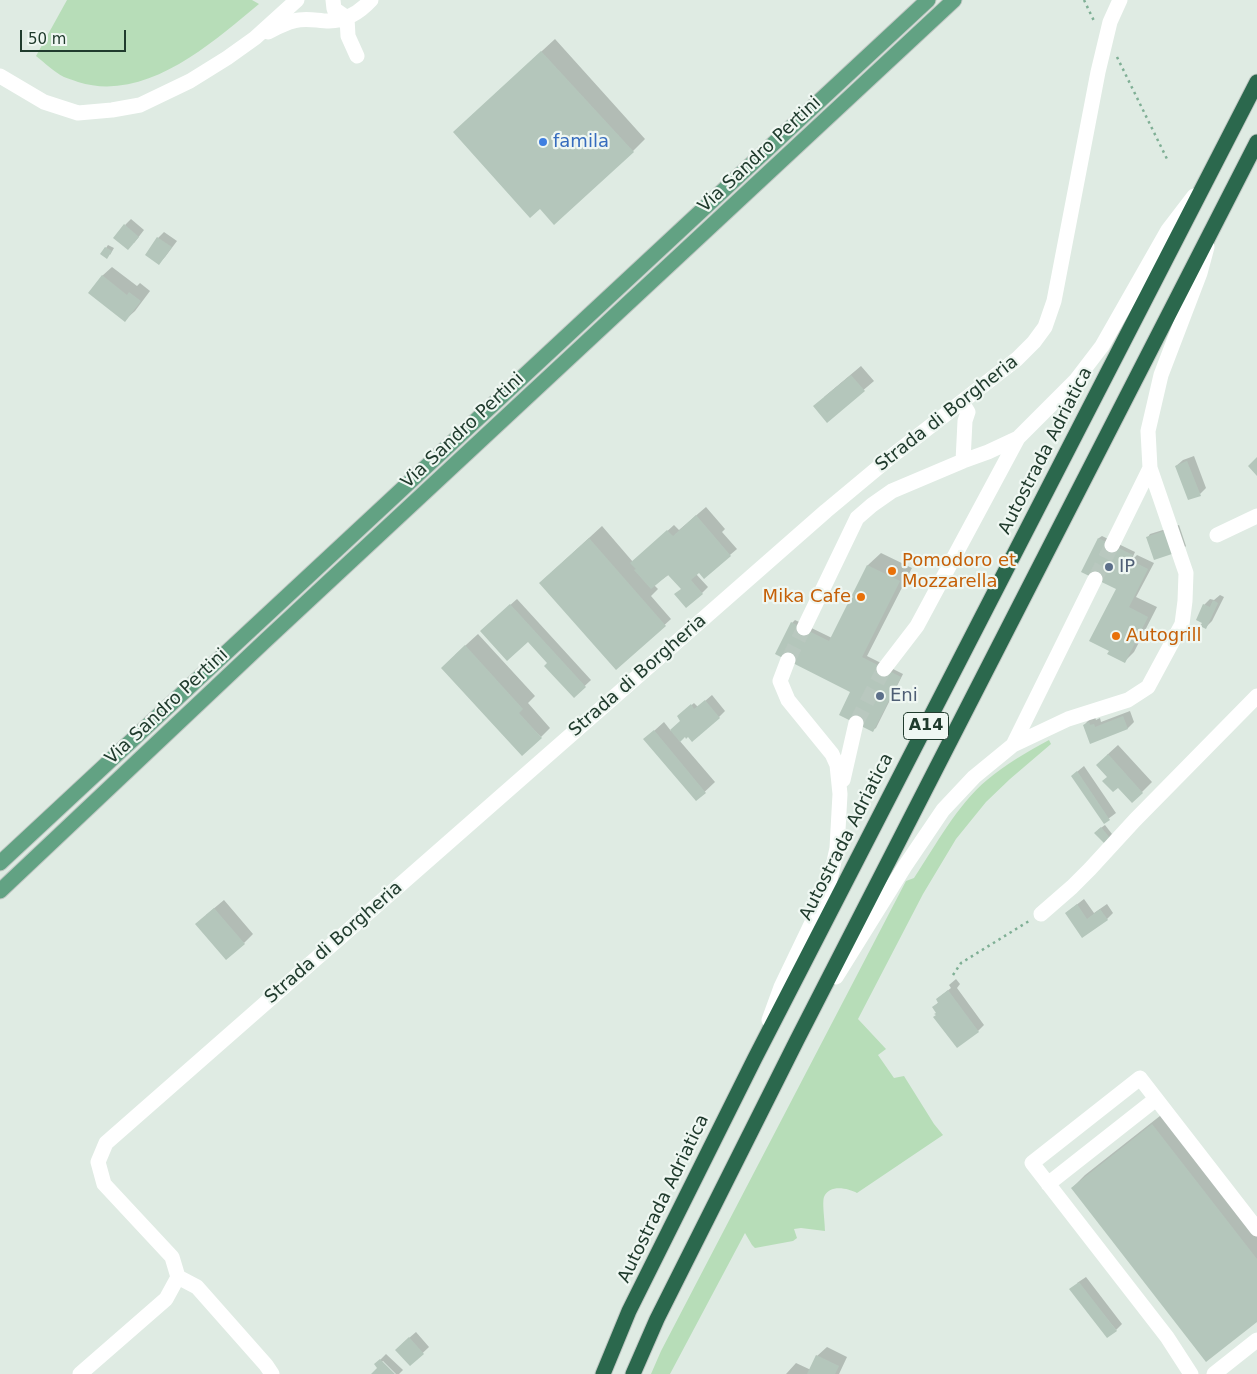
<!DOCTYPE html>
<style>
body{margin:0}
#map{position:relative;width:1257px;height:1374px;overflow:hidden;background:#dfebe3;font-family:"DejaVu Sans",sans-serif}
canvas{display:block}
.scale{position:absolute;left:20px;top:30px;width:106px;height:22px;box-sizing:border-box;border:2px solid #203b2d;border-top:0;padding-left:6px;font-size:15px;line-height:18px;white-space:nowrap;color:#203b2d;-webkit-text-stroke:4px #eff7f2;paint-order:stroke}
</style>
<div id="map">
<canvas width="1257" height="1374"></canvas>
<div class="scale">50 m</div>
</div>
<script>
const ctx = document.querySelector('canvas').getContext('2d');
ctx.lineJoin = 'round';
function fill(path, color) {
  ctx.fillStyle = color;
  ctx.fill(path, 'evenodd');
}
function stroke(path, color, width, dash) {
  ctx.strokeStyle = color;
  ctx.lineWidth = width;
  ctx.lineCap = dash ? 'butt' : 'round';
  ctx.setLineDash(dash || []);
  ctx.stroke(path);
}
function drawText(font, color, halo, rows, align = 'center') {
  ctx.font = font + ' "DejaVu Sans",sans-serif';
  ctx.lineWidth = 4.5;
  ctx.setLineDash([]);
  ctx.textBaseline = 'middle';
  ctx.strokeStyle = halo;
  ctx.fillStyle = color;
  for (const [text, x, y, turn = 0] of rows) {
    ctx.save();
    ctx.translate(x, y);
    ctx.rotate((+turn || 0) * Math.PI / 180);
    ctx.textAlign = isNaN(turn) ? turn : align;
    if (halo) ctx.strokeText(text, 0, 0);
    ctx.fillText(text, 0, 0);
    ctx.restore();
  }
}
fill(new Path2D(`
 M 67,0 L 252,0 L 259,4 C 211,44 145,103 78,82 C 74,80 68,79 64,77 C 54,72 45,63 36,56 Z
 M 1049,740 L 1051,744 L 1010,779 L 986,802 L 956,839 L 923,894 L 858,1019 L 886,1049 L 878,1055 L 894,1078 L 904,1076 L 934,1124 L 943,1135 L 857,1193 C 848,1188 829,1184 824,1197 C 822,1203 825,1222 825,1231 L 801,1228 L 794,1229 L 797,1238 L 793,1241 L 755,1248 L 752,1245 L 745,1233 L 670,1374 L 651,1374 L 661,1351 L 906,881 L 914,878 C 936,845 957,805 987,780 C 1006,764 1027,752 1049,740 Z`), '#b7ddb8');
fill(new Path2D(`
 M 555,39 L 645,139 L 633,151 L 467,120 Z
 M 131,219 L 144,230 L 134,243 L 125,225 Z
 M 164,232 L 177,241 L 165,257 L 159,263 L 158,238 Z
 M 108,245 L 114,248 L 110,255 L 106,248 Z
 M 112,267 L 137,286 L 140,283 L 150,291 L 135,311 L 125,320 L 102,276 Z
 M 861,366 L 874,381 L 827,421 L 824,397 Z
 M 1194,456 L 1206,488 L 1200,494 L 1176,466 L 1183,460 Z
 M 706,507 L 725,529 L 722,532 L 737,549 L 704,577 L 699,571 L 696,574 L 708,587 L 702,593 L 682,589 L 674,571 L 654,585 L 658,589 L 651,596 L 671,619 L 616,669 L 540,583 L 602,526 L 633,562 L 674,525 L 679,530 Z
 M 1179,525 L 1186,546 L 1183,549 L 1148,537 L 1150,534 Z
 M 1102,536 L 1135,552 L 1131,561 L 1137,555 L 1154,563 L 1136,597 L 1157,607 L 1134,652 L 1125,661 L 1117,588 L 1083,571 L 1099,538 Z
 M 881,553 L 912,568 L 867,656 L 903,674 L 876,728 L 873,730 L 852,691 L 777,653 L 792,623 L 795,620 L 832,638 L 868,565 Z
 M 1220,595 L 1224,597 L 1212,621 L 1206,627 L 1204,605 L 1210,599 L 1214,600 Z
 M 517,599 L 591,680 L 574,696 L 549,663 L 528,640 L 491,622 Z
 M 478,634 L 535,696 L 528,703 L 550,728 L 541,737 L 455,655 Z
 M 712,695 L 725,711 L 719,717 L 688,735 L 685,736 L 679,740 L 715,782 L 696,800 L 645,739 L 664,722 L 671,731 L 682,721 L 681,714 L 694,703 L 698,707 Z
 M 1130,711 L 1134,722 L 1128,728 L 1090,742 L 1084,725 L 1090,719 L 1095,717 L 1096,720 L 1100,718 L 1101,722 Z
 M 1118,745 L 1152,782 L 1132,802 L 1109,777 L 1107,755 Z
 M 1084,766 L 1116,813 L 1104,822 L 1072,776 Z
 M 1105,825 L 1112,834 L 1108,840 L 1098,830 Z
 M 1084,899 L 1094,913 L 1107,904 L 1113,913 L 1107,919 L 1082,936 L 1066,913 Z
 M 224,900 L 253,934 L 244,943 L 206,915 Z
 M 956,979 L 960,984 L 957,988 L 984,1025 L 978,1031 L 937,1013 L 933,1007 L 939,1002 L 937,999 L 951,988 L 949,985 Z
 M 1165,1112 L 1257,1230 L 1257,1320 L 1072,1188 L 1085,1175 Z
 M 1086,1277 L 1122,1324 L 1116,1330 L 1077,1283 Z
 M 416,1332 L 429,1347 L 410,1365 L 402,1344 Z
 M 827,1347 L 847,1357 L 839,1374 L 786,1374 L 796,1363 L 811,1370 L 817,1356 Z
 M 386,1354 L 403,1370 L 399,1374 L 396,1374 L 383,1361 L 381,1362 L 393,1374 L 372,1374 L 379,1368 L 376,1364 Z`), '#0003');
fill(new Path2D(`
 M 541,51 L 634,152 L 554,225 L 540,209 L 530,218 L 453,132 Z
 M 124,224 L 139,237 L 128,250 L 113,238 Z
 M 157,237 L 172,247 L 159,265 L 145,255 Z
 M 105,247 L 112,251 L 107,259 L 100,254 Z
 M 102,275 L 127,295 L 129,292 L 141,301 L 125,322 L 88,293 Z
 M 851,375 L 865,391 L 827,423 L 813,406 Z
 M 1257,457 L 1257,476 L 1248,466 Z
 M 1187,461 L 1201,496 L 1188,500 L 1175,466 Z
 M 696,515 L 731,556 L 704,579 L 699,573 L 691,580 L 703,594 L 686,608 L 674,594 L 681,589 L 668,575 L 651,589 L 634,570 L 636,569 L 630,563 L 667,530 L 673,536 Z
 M 1176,527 L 1184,550 L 1154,560 L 1146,537 Z
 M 589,538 L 666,626 L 616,670 L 539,583 Z
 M 1098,538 L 1133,555 L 1130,560 L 1148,569 L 1129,607 L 1148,617 L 1125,663 L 1107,654 L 1109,651 L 1089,641 L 1116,589 L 1081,572 Z
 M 867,565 L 900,581 L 862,657 L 901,677 L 873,732 L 839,715 L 850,692 L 775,654 L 791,622 L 829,641 Z
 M 1213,600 L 1218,603 L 1206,629 L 1200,626 L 1202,623 L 1196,620 L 1203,604 L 1210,607 Z
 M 510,604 L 586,687 L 574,698 L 544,666 L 547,663 L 528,642 L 507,661 L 480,631 Z
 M 465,645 L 523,709 L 519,713 L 542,738 L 522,756 L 441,668 Z
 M 705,700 L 720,718 L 692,742 L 688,737 L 686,739 L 685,737 L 680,742 L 670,730 L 680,721 L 677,716 L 691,704 L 694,709 Z
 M 1123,716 L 1128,729 L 1090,744 L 1083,725 L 1089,722 L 1090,725 L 1094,724 L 1095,727 Z
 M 654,730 L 706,793 L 696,801 L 643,739 Z
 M 1108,754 L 1143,793 L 1132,803 L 1118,788 L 1113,792 L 1102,781 L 1107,777 L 1096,765 Z
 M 1077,771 L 1110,820 L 1104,824 L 1071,776 Z
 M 1101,827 L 1110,838 L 1105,844 L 1094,833 Z
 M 1077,904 L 1087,919 L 1100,909 L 1108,920 L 1082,938 L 1065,913 Z
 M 214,908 L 245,944 L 226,960 L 195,924 Z
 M 948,990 L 979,1032 L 957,1048 L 933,1017 L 936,1015 L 934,1014 L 936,1013 L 932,1007 L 938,1003 L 936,999 Z
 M 1152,1124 L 1257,1259 L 1257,1322 L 1206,1362 L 1071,1188 Z
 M 1079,1282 L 1117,1331 L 1107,1338 L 1069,1289 Z
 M 409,1337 L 424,1354 L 410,1366 L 395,1350 Z
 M 816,1355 L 839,1366 L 835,1374 L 807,1374 Z
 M 380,1359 L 395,1374 L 371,1374 L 377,1368 L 374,1364 Z`), '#b4c6bb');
stroke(new Path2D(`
 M 1095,579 L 1112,545
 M 788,660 L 804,628
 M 856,723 L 884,669`), '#b9c8bf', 15, [15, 8]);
const major = new Path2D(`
 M 0,863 L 928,0
 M 0,891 L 266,640 L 954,0`);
const highway = new Path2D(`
 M 603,1374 L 629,1311 L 755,1058 L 1257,82
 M 633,1374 L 657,1319 L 797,1040 L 1257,142`);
stroke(major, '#c1c8c4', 17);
stroke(highway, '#c1c8c4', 17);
stroke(new Path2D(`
 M 1084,0 L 1095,23
 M 1117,57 L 1168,161
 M 953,975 L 961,963 L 1029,921`), '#7faf95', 2.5, [2.5, 4]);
stroke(new Path2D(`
 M 333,0 L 334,9 L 347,18
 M 347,18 L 348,36 L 357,56
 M 268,32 C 276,28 285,23 294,21 C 306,17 317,21 329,21 C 346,21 360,12 371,0
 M 0,76 L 44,102 L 78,113 L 112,110 L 140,105 L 190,81 L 227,58 L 255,38 L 297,0
 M 962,402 L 968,412 L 965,421 L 963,461
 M 1217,535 L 1257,516
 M 1112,545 L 1150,468
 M 804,628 L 857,518 L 872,505 L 892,491 L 963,461 L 988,452 L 1018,438
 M 884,669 L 917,626 L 1018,438 L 1076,380 L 1102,346 L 1168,230 L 1194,196
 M 1013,745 L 1095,579
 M 843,780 L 856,723
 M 1041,914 L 1072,887 L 1090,869 L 1135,820 L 1257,696
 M 836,977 L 905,866 L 943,810 L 974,777 L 1013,745 L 1068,719 L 1128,700 L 1148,687 L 1182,624 L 1185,601 L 1186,573 L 1150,468 L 1148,431 L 1161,375 L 1200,273 L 1207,247
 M 769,1020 L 781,987 L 828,889 L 837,848 L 840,794 L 837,765 L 832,754 L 788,700 L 780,681 L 788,660
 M 1048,1184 L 1156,1099
 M 178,1277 L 172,1257 L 104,1184 L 98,1162 L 106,1143 L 826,511 L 892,456 L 1017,359 L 1034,342 L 1045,327 L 1054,301 L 1098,72 L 1110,22 L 1120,0
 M 178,1277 L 197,1287 L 266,1365 L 272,1374
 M 80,1374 L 166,1299 L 178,1277
 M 1191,1374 L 1167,1337 L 1032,1163 L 1140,1078 L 1257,1229
 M 1214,1374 L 1257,1340`), '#fff', 15);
stroke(major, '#62a283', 15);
stroke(highway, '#2b684d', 15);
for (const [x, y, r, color] of [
 [543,142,5,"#3f7fe0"],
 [1109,567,5,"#5c6f8a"],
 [892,571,5,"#e8710a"],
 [861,597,5,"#e8710a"],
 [1116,636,5,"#e8710a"],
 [880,696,5,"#5c6f8a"]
]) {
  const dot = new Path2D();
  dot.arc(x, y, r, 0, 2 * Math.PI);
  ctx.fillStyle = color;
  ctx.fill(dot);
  stroke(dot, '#eff7f2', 2);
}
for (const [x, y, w] of [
 [926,726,45]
]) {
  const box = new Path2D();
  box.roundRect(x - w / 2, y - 13.5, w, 27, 4);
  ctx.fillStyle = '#eff7f2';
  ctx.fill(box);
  stroke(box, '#203b2d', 1);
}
drawText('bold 16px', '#203b2d', null, [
 ["A14",926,726]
]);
drawText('18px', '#366cbe', '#eff7f2', [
 ["famila",553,142]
], 'left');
drawText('18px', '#203b2d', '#eff7f2', [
 ["Via Sandro Pertini",760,155,-43],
 ["Strada di Borgheria",947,414,-38],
 ["Via Sandro Pertini",463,431,-43],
 ["Autostrada Adriatica",1046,451,-63],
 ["Strada di Borgheria",638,676,-41],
 ["Via Sandro Pertini",167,707,-43],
 ["Autostrada Adriatica",847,837,-63],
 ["Strada di Borgheria",334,943,-41],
 ["Autostrada Adriatica",664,1199,-64]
]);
drawText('18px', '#c56008', '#eff7f2', [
 ["Pomodoro et",902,561],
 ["Mozzarella",902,582],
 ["Mika Cafe",851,597,"right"],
 ["Autogrill",1126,636]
], 'left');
drawText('18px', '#4e5e75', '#eff7f2', [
 ["IP",1119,567],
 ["Eni",890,696]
], 'left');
</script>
